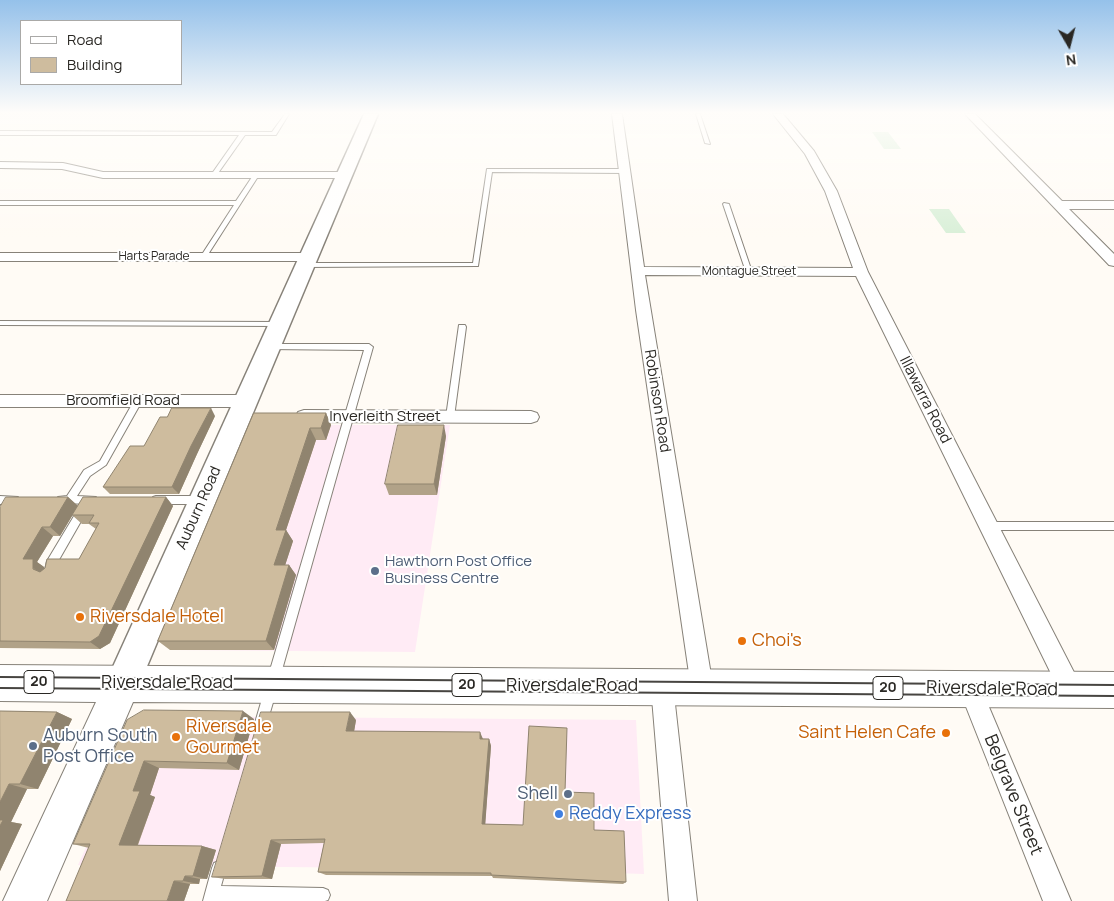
<!DOCTYPE html>
<style>
body{margin:0}
#map{position:relative;width:1114px;height:901px;overflow:hidden;background:#fffbf5;font-family:Manrope,sans-serif}
canvas{display:block}
.legend{position:absolute;left:20px;top:20px;width:162px;height:65px;box-sizing:border-box;background:#fff;border:1px solid #aaa9a7;margin:0;padding:6px 9px;list-style:none;font-size:15px;color:#2a2824}
.legend li{display:flex;align-items:center;gap:10px;height:25px}
.legend b{width:25px;border:1px solid #aaa9a7}
.north{position:absolute;left:1044px;top:20px;width:50px;height:50px;-webkit-text-stroke:4px #fff;paint-order:stroke;rotate:172deg;font-size:14px;font-weight:700;line-height:20px;text-align:center;color:#2a2824}
.north::after{content:'';display:block;margin:auto;width:18px;height:22px;background:#2a2824;clip-path:polygon(50% 0,100% 100%,50% 72%,0 100%)}
</style>
<div id="map">
<canvas width="1114" height="901"></canvas>
<ul class="legend">
<li><b style="height:6px;background:#fff"></b>Road</li>
<li><b style="height:14px;background:#cebc9e"></b>Building</li>
</ul>
<div class="north">N</div>
</div>
<script>
const ctx = document.querySelector('canvas').getContext('2d');
ctx.lineJoin = 'round';
function fill(path, color) {
  ctx.fillStyle = color;
  ctx.fill(path, 'evenodd');
}
function stroke(path, color, width, dash) {
  ctx.strokeStyle = color;
  ctx.lineWidth = width;
  ctx.lineCap = dash ? 'butt' : 'round';
  ctx.setLineDash(dash || []);
  ctx.stroke(path);
}
function drawText(font, color, halo, rows, align = 'center') {
  ctx.font = font + ' Manrope,sans-serif';
  ctx.lineWidth = 4;
  ctx.setLineDash([]);
  ctx.textBaseline = 'middle';
  ctx.strokeStyle = halo;
  ctx.fillStyle = color;
  for (const [text, x, y, turn = 0] of rows) {
    ctx.save();
    ctx.translate(x, y);
    ctx.rotate((+turn || 0) * Math.PI / 180);
    ctx.textAlign = isNaN(turn) ? turn : align;
    if (halo) ctx.strokeText(text, 0, 0);
    ctx.fillText(text, 0, 0);
    ctx.restore();
  }
}
fill(new Path2D(`
 M 261,425 L 450,425 L 415,652 L 170,650 Z
 M 152,716 L 636,720 L 644,874 L 490,869 L 78,865 L 141,725 Z`), '#ffebf5');
fill(new Path2D(`
 M 872,132 L 888,132 L 901,149 L 884,149 Z
 M 929,209 L 949,209 L 966,233 L 946,233 Z`), '#d8efd7');
const service = new Path2D(`
 M 285,114 L 289,114 L 276,135 L 245,135 L 216,176 L 214,177 L 211,175 L 239,135 L 0,135 L 0,131 L 272,132 Z
 M 696,114 L 700,114 L 710,144 L 705,143 Z
 M 487,169 L 625,169 L 628,171 L 625,173 L 492,172 L 478,266 L 305,267 L 302,265 L 305,263 L 473,263 Z
 M 254,174 L 259,175 L 207,256 L 204,258 L 201,256 L 234,205 L 0,205 L 0,201 L 236,201 Z
 M 724,203 L 729,204 L 752,272 L 751,273 L 749,274 L 746,272 L 723,204 Z
 M 0,321 L 280,322 L 284,324 L 280,326 L 0,325 Z
 M 459,325 L 465,325 L 466,327 L 454,417 L 450,420 L 446,417 Z
 M 270,344 L 369,344 L 373,347 L 280,677 L 278,681 L 274,683 L 270,681 L 268,677 L 364,350 L 267,349 L 266,347 Z
 M 138,398 L 142,401 L 106,465 L 90,476 L 77,496 L 96,497 L 98,500 L 96,503 L 93,504 L 58,503 L 56,500 L 58,497 L 67,496 L 84,470 L 100,461 L 135,399 Z
 M 0,496 L 18,497 L 20,500 L 18,503 L 0,504 Z
 M 156,496 L 200,496 L 203,497 L 205,500 L 203,503 L 200,504 L 156,504 L 153,503 L 151,500 L 153,497 Z
 M 83,505 L 86,506 L 88,509 L 56,565 L 54,573 L 50,575 L 46,573 L 45,570 L 47,561 L 80,506 Z
 M 989,522 L 1114,522 L 1114,530 L 989,530 L 986,529 L 984,526 L 986,523 Z
 M 270,686 L 274,688 L 276,692 L 267,723 L 265,727 L 261,729 L 257,727 L 255,723 L 264,692 L 266,688 Z
 M 219,861 L 224,863 L 226,868 L 221,886 L 323,888 L 328,890 L 330,895 L 328,900 L 325,901 L 203,901 L 212,868 L 214,863 Z`);
const minor = new Path2D(`
 M 612,114 L 622,114 L 644,267 L 853,268 L 825,191 L 805,154 L 773,114 L 783,114 L 814,151 L 837,191 L 868,272 L 1079,682 L 1082,690 L 1079,698 L 1071,701 L 1063,698 L 856,276 L 645,275 L 713,687 L 710,695 L 702,698 L 694,695 L 691,687 L 636,310 Z
 M 965,114 L 975,114 L 1062,201 L 1114,201 L 1114,209 L 1069,209 L 1114,254 L 1114,266 L 1109,265 Z
 M 0,162 L 63,163 L 103,172 L 344,172 L 350,175 L 344,178 L 103,178 L 62,169 L 0,168 Z
 M 0,253 L 309,253 L 316,257 L 309,261 L 0,261 Z
 M 0,395 L 246,395 L 252,397 L 254,401 L 252,405 L 246,407 L 0,407 Z
 M 304,410 L 531,411 L 537,413 L 539,417 L 537,421 L 531,423 L 304,422 L 298,420 L 296,416 L 298,412 Z
 M 662,675 L 670,678 L 673,686 L 697,901 L 669,901 L 651,686 L 654,678 Z
 M 970,678 L 978,681 L 1071,901 L 1043,901 L 959,689 L 962,681 Z`);
const secondary = new Path2D(`
 M 364,114 L 378,114 L 135,695 L 123,700 L 111,695 L 106,683 L 111,671 Z`);
const primary = new Path2D(`
 M 0,665 L 1114,672 L 1114,708 L 133,702 L 47,901 L 3,901 L 96,702 L 0,701 Z`);
stroke(service, '#878279', 2);
stroke(minor, '#878279', 2);
stroke(secondary, '#878279', 3);
stroke(primary, '#878279', 2);
fill(service, '#fff');
fill(minor, '#fff');
fill(secondary, '#fff');
fill(primary, '#fff');
stroke(new Path2D(`
 M 0,677 L 1114,685
 M 0,688 L 1114,696`), '#474541', 2);
fill(new Path2D(`
 M 254,413 L 326,413 L 331,425 L 326,440 L 316,440 L 286,530 L 293,541 L 285,565 L 289,565 L 296,575 L 274,650 L 170,650 L 158,641 Z
 M 215,416 L 197,454 L 179,494 L 110,494 L 103,487 L 144,446 Z
 M 446,436 L 437,495 L 389,495 L 385,484 Z
 M 68,497 L 78,506 L 60,536 L 53,536 L 37,562 L 44,567 L 44,569 L 79,559 L 96,529 L 89,524 L 82,524 L 72,515 L 166,497 L 173,506 L 110,643 L 100,649 L 0,648 L 0,507 Z
 M 0,711 L 57,712 L 72,719 L 38,789 L 27,789 L 11,822 L 22,824 L 0,871 Z
 M 254,719 L 239,770 L 159,768 L 150,795 L 155,797 L 138,845 L 202,846 L 216,850 L 207,879 L 200,879 L 199,884 L 190,884 L 184,901 L 89,848 L 73,844 L 127,720 Z
 M 356,720 L 354,731 L 489,739 L 491,746 L 485,824 L 523,825 L 565,792 L 594,830 L 626,882 L 623,884 L 493,878 L 492,876 L 326,875 L 318,872 L 324,843 L 281,844 L 272,879 L 225,879 L 212,877 Z`), '#b1a288');
fill(new Path2D(`
 M 211,408 L 215,416 L 197,454 L 179,494 L 172,487 L 191,446 Z
 M 326,413 L 331,425 L 326,440 L 321,428 Z
 M 444,425 L 446,436 L 437,495 L 434,484 Z
 M 310,428 L 316,440 L 286,530 L 293,541 L 282,575 L 274,565 L 276,530 Z
 M 68,497 L 78,506 L 60,536 L 50,527 Z
 M 166,497 L 173,506 L 110,643 L 100,649 L 90,642 Z
 M 42,527 L 53,536 L 37,562 L 44,567 L 44,577 L 23,559 Z
 M 289,565 L 296,575 L 274,650 L 266,641 Z
 M 243,711 L 254,719 L 239,770 L 227,763 Z
 M 57,712 L 72,719 L 38,789 L 20,784 Z
 M 350,712 L 356,720 L 353,738 L 346,731 Z
 M 480,732 L 483,739 L 482,746 L 480,739 Z
 M 489,739 L 491,746 L 485,828 L 482,824 Z
 M 144,761 L 159,768 L 150,795 L 155,797 L 136,849 L 119,845 L 133,791 Z
 M 9,784 L 27,789 L 11,822 L 22,824 L 0,871 L 0,802 Z
 M 271,840 L 281,844 L 272,879 L 262,876 Z
 M 202,846 L 216,850 L 207,879 L 193,876 Z
 M 185,876 L 200,879 L 199,884 L 183,881 Z
 M 174,881 L 190,884 L 184,901 L 167,901 Z`), '#90846f');
const building = new Path2D(`
 M 172,408 L 211,408 L 191,446 L 172,487 L 103,487 L 130,446 L 144,446 L 160,417 L 167,417 Z
 M 254,413 L 326,413 L 321,428 L 310,428 L 276,530 L 286,530 L 274,565 L 289,565 L 266,641 L 158,641 Z
 M 398,425 L 444,425 L 434,484 L 385,484 Z
 M 6,497 L 68,497 L 50,527 L 42,527 L 23,559 L 33,559 L 33,569 L 40,572 L 45,568 L 47,559 L 79,559 L 99,523 L 89,523 L 94,515 L 72,515 L 83,497 L 166,497 L 99,636 L 90,642 L 0,641 L 0,507 Z
 M 144,710 L 243,711 L 227,763 L 144,761 L 133,791 L 140,791 L 119,845 L 202,846 L 193,876 L 185,876 L 183,881 L 174,881 L 167,901 L 66,901 L 90,844 L 73,844 L 127,720 Z
 M 0,711 L 57,712 L 20,784 L 9,784 L 0,802 Z
 M 261,712 L 350,712 L 346,731 L 480,732 L 480,739 L 489,739 L 482,824 L 523,825 L 529,726 L 567,728 L 565,792 L 594,793 L 594,830 L 624,831 L 626,882 L 491,875 L 491,873 L 318,872 L 325,839 L 271,840 L 262,876 L 212,877 Z
 M 0,820 L 3,820 L 0,826 Z`);
fill(building, '#cebc9e');
stroke(building, '#90846f', 1);
const sky = ctx.createLinearGradient(0, 0, 0, 240);
sky.addColorStop(0, '#95c1ea');
sky.addColorStop(0.47, '#fffdfa');
sky.addColorStop(1, '#fffdfa00');
ctx.fillStyle = sky;
ctx.fillRect(0, 0, 1114, 240);
for (const [x, y, r, color] of [
 [375,571,5,"#5c6f8a"],
 [80,617,5,"#e8710a"],
 [742,641,5,"#e8710a"],
 [946,733,5,"#e8710a"],
 [176,737,5,"#e8710a"],
 [33,746,5,"#5c6f8a"],
 [568,794,5,"#5c6f8a"],
 [559,814,5,"#3f7fe0"]
]) {
  const dot = new Path2D();
  dot.arc(x, y, r, 0, 2 * Math.PI);
  ctx.fillStyle = color;
  ctx.fill(dot);
  stroke(dot, '#fff', 2);
}
drawText('12px', '#2a2824', '#fff', [
 ["Harts Parade",154,257],
 ["Montague Street",749,272]
]);
for (const [x, y, w] of [
 [39,682,30],
 [467,685,30],
 [888,688,30]
]) {
  const box = new Path2D();
  box.roundRect(x - w / 2, y - 11.5, w, 23, 4);
  ctx.fillStyle = '#fff';
  ctx.fill(box);
  stroke(box, '#2a2824', 1);
}
drawText('bold 14px', '#2a2824', null, [
 ["20",39,682],
 ["20",467,685],
 ["20",888,688]
]);
drawText('15px', '#2a2824', '#fff', [
 ["Illawarra Road",925,400,63],
 ["Broomfield Road",123,401],
 ["Robinson Road",657,401,81],
 ["Inverleith Street",385,417],
 ["Auburn Road",199,508,-66]
]);
drawText('15px', '#4e5e75', '#fff', [
 ["Hawthorn Post Office",385,562],
 ["Business Centre",385,579]
], 'left');
drawText('18px', '#c56008', '#fff', [
 ["Riversdale Hotel",90,617],
 ["Choi's",752,641],
 ["Riversdale",186,727],
 ["Gourmet",186,748],
 ["Saint Helen Cafe",936,733,"right"]
], 'left');
drawText('18px', '#2a2824', '#fff', [
 ["Riversdale Road",167,683],
 ["Riversdale Road",572,686],
 ["Riversdale Road",992,689,1],
 ["Belgrave Street",1013,795,68]
]);
drawText('18px', '#4e5e75', '#fff', [
 ["Auburn South",43,736],
 ["Post Office",43,757],
 ["Shell",558,794,"right"]
], 'left');
drawText('18px', '#366cbe', '#fff', [
 ["Reddy Express",569,814]
], 'left');
</script>
